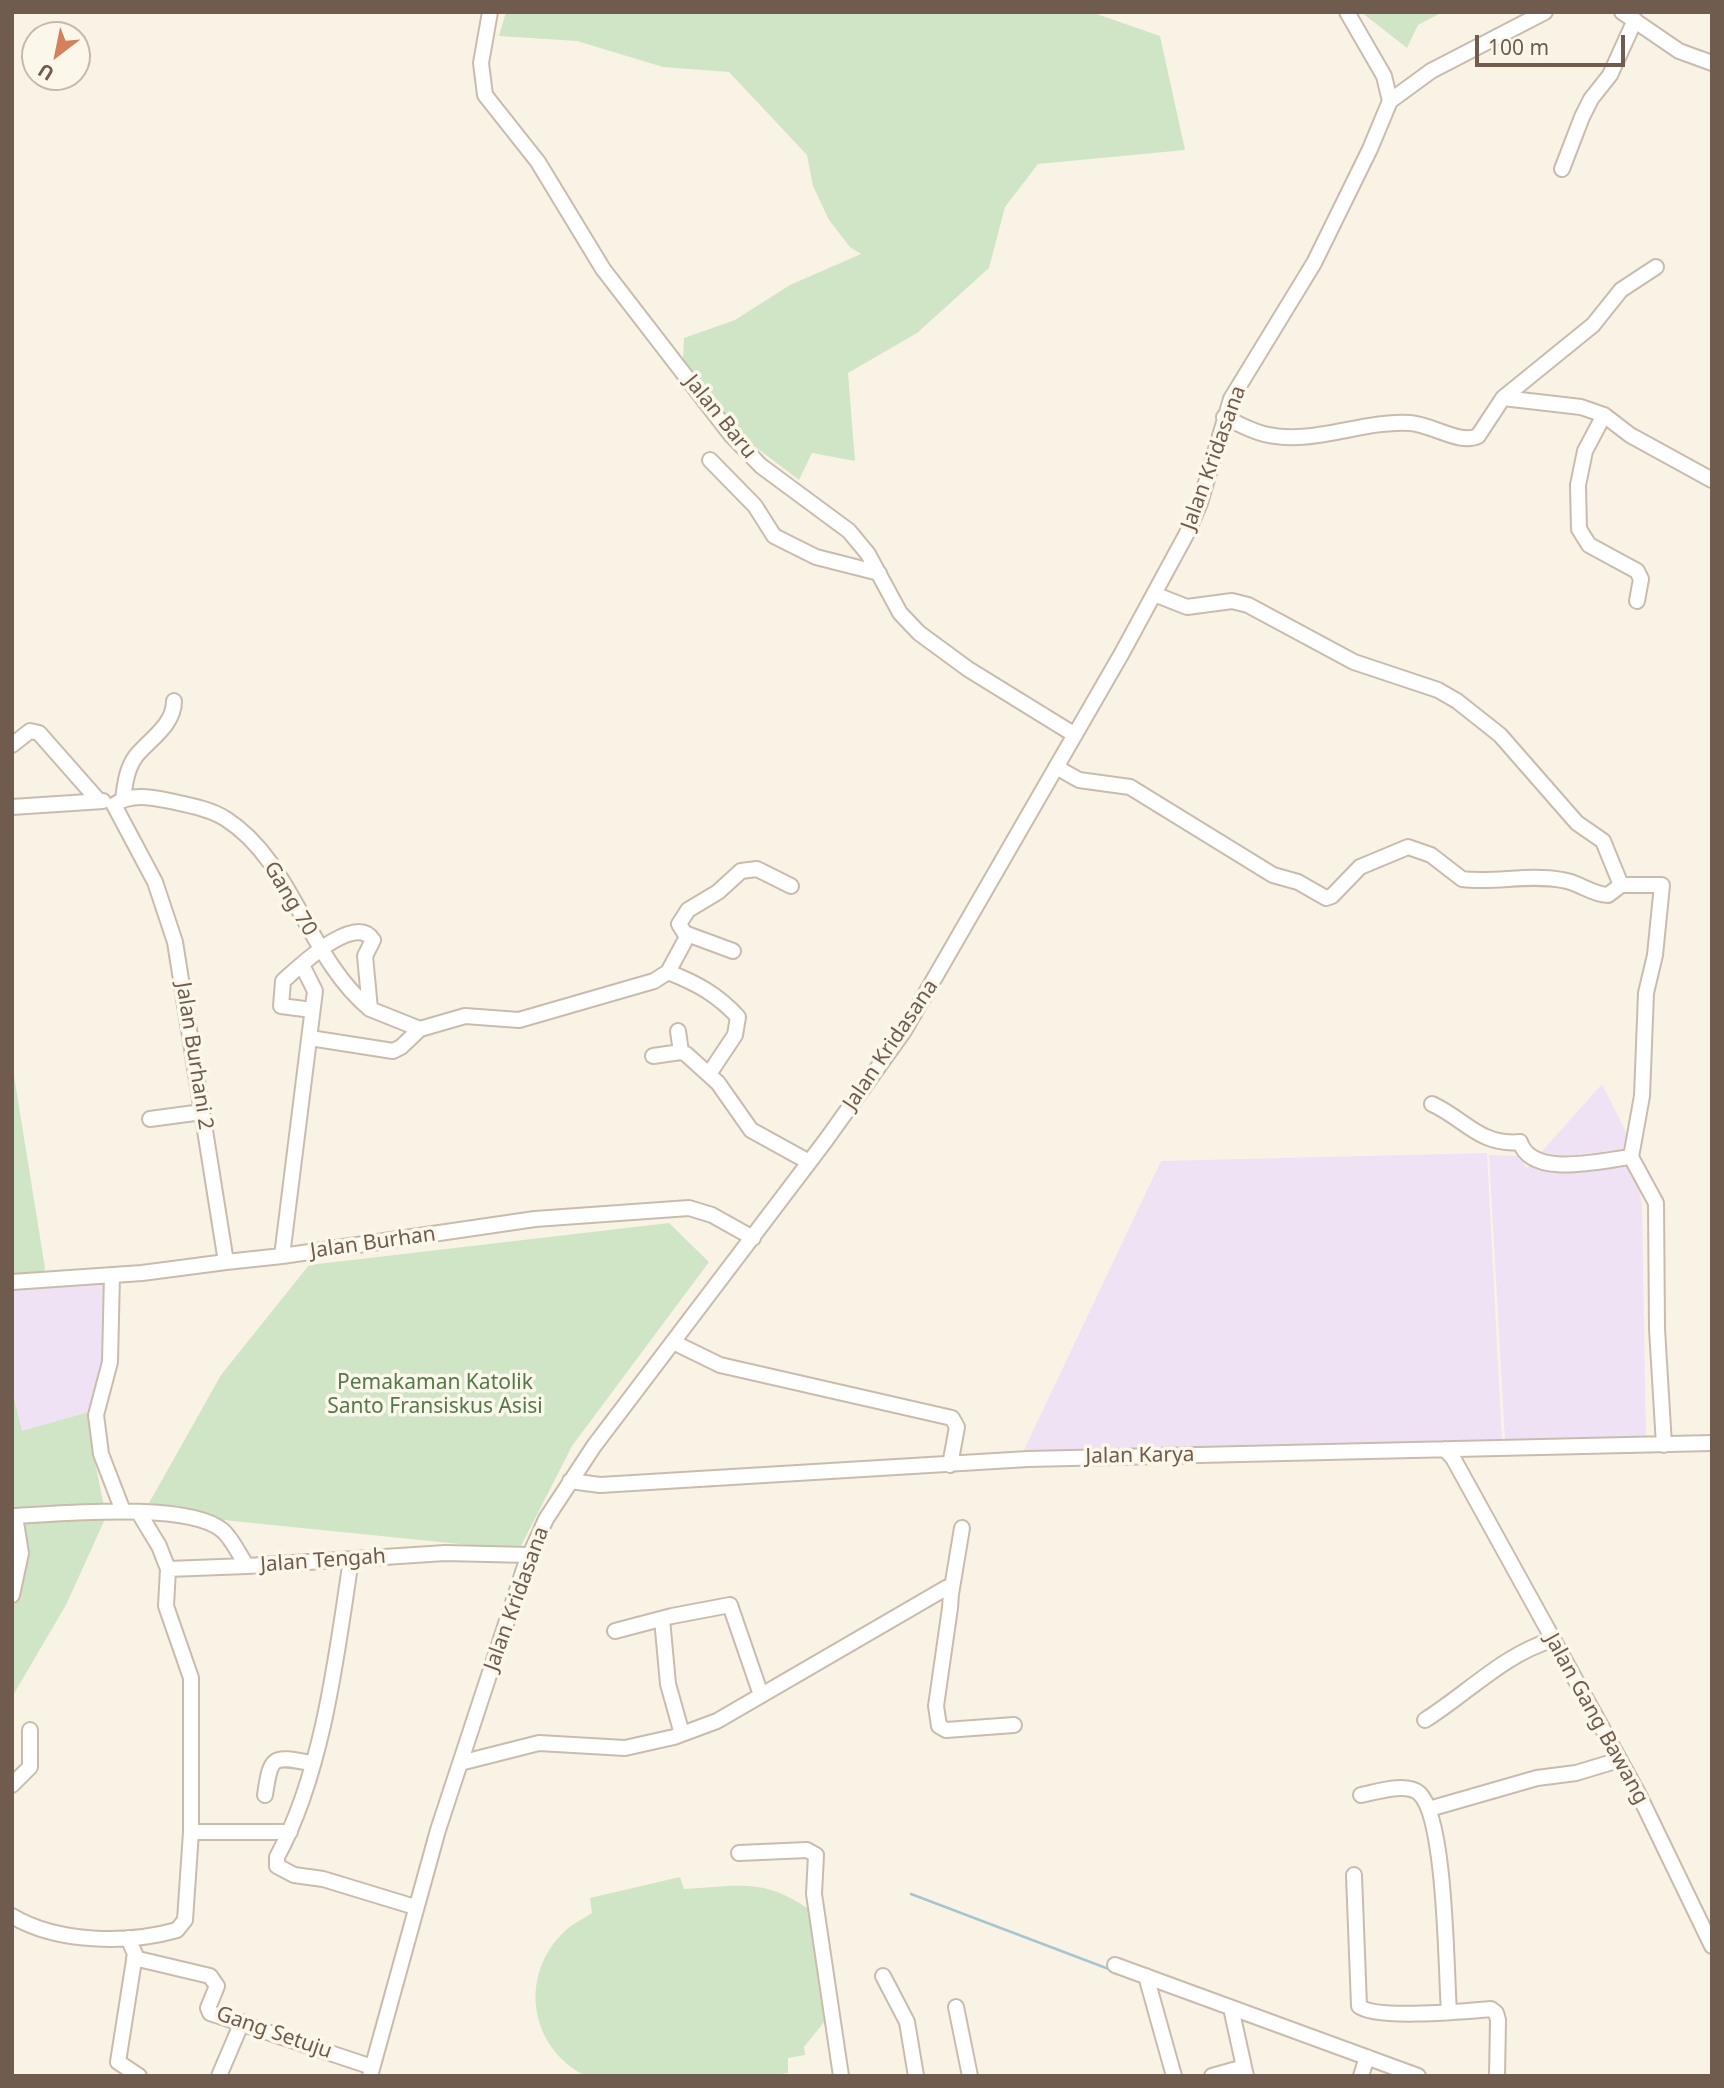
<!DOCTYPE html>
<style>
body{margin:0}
#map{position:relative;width:1724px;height:2088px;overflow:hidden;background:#f9f3e6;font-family:"Noto Sans",sans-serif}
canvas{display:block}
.frame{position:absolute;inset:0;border:14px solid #6f5c4e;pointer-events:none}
.north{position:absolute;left:21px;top:21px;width:70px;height:70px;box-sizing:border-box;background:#fcf7eb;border:2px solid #c4b9ac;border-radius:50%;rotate:212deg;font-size:19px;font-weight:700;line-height:28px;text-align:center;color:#6f5c4e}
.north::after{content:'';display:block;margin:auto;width:24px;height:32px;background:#d3805b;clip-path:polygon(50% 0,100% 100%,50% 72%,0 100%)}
.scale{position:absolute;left:1475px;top:35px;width:150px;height:32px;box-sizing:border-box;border:4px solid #6f5c4e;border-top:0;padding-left:9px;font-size:21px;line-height:24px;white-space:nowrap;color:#6f5c4e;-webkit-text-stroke:5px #fcf7eb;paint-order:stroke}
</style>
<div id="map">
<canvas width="1724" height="2088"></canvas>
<div class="frame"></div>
<div class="north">U</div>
<div class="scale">100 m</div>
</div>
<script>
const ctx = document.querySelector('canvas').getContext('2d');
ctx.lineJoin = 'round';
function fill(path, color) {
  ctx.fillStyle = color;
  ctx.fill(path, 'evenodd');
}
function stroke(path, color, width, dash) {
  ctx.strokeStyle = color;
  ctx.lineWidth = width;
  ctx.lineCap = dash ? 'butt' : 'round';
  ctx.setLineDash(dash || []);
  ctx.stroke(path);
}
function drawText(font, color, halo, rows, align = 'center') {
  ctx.font = font + ' "Noto Sans",sans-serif';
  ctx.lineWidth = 7;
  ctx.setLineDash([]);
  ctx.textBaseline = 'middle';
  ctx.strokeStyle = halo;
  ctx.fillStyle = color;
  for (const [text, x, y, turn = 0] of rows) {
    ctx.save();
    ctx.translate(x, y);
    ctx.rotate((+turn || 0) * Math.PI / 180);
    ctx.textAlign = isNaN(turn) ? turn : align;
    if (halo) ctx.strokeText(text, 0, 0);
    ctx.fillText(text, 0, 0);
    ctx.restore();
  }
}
fill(new Path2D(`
 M 1602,1084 L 1625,1130 L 1642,1204 L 1646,1437 L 1505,1442 L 1489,1155 L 1519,1156 L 1527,1168 Z
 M 1487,1153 L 1502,1440 L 1022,1454 L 1161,1161 Z
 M 108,1282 L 110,1364 L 92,1411 L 22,1432 L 12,1389 L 12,1289 Z`), '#f0e2f5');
fill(new Path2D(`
 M 506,12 L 1091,12 L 1160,36 L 1185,150 L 1038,164 L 1005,207 L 989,268 L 917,333 L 848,373 L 855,461 L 812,453 L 799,480 L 741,436 L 683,359 L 684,338 L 735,320 L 790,285 L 861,254 L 850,247 L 829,220 L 813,186 L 807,155 L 729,72 L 663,67 L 577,41 L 499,36 Z
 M 1361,12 L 1443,12 L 1418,25 L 1407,48 Z
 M 12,1063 L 45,1268 L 38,1285 L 12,1289 Z
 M 669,1223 L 709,1262 L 572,1446 L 519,1550 L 144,1512 L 221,1375 L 309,1265 Z
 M 12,1389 L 22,1431 L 92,1411 L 91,1441 L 106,1517 L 66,1605 L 12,1697 Z
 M 680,1877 L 684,1889 C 740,1886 766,1877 814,1913 L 829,2016 L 804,2047 L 805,2055 L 788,2058 L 788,2073 L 770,2076 L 586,2076 C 529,2048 518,1975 565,1931 C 572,1924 583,1919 592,1913 L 590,1898 Z`), '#d0e5c6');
stroke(new Path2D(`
 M 911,1894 L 1114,1971`), '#a5c6d0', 2.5);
const minor = new Path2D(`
 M 490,12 L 481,63 L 485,95 L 538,162 L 603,269 L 731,435 L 761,466 L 849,531 L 868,554 L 900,613 L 919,633 L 968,669 L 1075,735
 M 1622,12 L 1679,51 L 1712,63
 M 1390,101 L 1431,71 L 1545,12
 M 1562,169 L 1582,117 L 1591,99 L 1610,75 L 1635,20
 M 1503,398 L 1593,325 L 1621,290 L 1656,267
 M 1604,415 L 1585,451 L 1578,485 L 1579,529 L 1589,545 L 1637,571 L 1641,579 L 1637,601
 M 1224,417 C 1237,423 1251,431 1264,434 C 1313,446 1362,420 1410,423 C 1431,424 1460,445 1478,436 L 1503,398 L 1581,407 L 1604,415 L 1630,435 L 1712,480
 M 710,460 L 755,506 L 774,536 L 816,557 L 879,573
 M 1154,594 L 1187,607 L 1232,601 L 1248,605 L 1354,662 L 1438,690 L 1457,701 L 1500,735 L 1577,823 L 1603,841 L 1621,885 L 1662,885 L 1655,955 L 1646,993 L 1642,1096 L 1631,1157 L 1656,1203 L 1657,1329 L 1664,1445
 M 12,745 L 30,731 L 39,733 L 98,800
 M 1056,767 L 1079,780 L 1130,787 L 1273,875 L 1298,882 L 1326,898 L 1332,896 L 1360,867 L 1408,847 L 1431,855 L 1462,879 C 1495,883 1528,874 1562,880 C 1579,882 1590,894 1608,895 L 1621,885
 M 123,799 C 125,783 127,768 136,756 C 150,739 174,725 174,701
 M 114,805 L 155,882 L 175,942 L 226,1262 L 282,1256
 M 114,805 C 130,793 151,797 170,801 C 188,805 211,809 226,819 C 293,862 307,957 370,1009
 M 12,807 L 103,801
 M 687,934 L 733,951
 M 302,965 L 315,991 L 282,1256 L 535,1219 L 689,1208 L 712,1215 L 753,1238
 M 668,972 C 696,983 717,994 738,1017 L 735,1035 L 709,1074
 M 420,1029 L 465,1016 L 519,1020 L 654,981 L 668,972 L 687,937 L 679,924 L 688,910 L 718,892 L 741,871 L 757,869 L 791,886
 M 678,1031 L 681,1052
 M 310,1038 L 393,1051 L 401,1047 L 420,1029 L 370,1009 L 365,956 L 373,940 C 355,912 299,967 283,981 L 281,1006 L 312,1010
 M 653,1056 L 681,1052 L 686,1054 L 718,1083 L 751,1130 L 809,1162
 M 1432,1104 C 1465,1119 1480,1146 1520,1142 C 1532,1179 1602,1160 1631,1157
 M 150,1119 L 202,1112
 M 112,1275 L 110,1362 L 96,1415 L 101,1454 L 123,1511
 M 12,1282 L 142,1273 L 226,1262
 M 673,1342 L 720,1365 L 952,1418 L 957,1427 L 950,1465
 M 1445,1449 L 1453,1458 L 1638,1793 L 1712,1946
 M 570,1481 L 600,1485 L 1028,1459 L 1712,1443
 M 12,1516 C 58,1514 187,1501 222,1530 C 232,1538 239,1555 247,1566 L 445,1553 L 529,1555
 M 351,1559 C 337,1654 323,1772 277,1857 L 277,1866 L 294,1875 L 323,1879 L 415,1907
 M 168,1569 L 247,1566
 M 951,1594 L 962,1528
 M 12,1595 L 21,1553 L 15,1516
 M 662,1619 L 668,1684 L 682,1734
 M 615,1631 L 672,1616 L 730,1605 L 761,1695
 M 1425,1720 C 1468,1693 1503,1655 1552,1640
 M 460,1763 L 539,1743 L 625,1748 L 674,1737 L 717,1721 L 946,1588 L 951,1593 L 950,1608 L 936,1706 L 939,1726 L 946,1730 L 1014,1725
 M 12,1785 L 30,1767 L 30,1730
 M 265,1795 C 271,1755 272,1756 311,1763
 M 1361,1795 C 1376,1792 1406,1782 1419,1793 C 1446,1817 1446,1972 1449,2012
 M 1429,1809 L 1537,1778 L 1576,1773 L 1619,1760
 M 191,1832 L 290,1832
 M 739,1853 L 807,1850 L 816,1855 L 814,1894 L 841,2076
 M 1354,1875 L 1359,2006 C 1375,2020 1467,2011 1491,2009 L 1496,2013 L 1498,2020 L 1497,2076
 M 12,1916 C 57,1943 128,1944 177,1930 L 185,1920 L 191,1832 L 191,1678 L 166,1606 L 168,1569 L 159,1546 L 139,1513
 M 128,1938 L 135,1954 L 118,2062 L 139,2076
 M 134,1958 L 210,1976 L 217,1986 L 208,2008 L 210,2013 L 372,2067
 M 1115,1965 L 1418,2076
 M 883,1976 L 907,2022 L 916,2076
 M 1146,1976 L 1174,2076
 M 956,2007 L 970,2076
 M 1231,2008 L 1246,2076
 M 219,2076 L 242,2022
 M 370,2076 L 438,1830 L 525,1566 L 546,1519 L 594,1446 L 826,1140 L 904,1031 L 1122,653 L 1187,533 L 1200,503 L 1231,399 L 1314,263 L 1370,149 L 1390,101 L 1384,76 L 1347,12
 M 1212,2076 L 1244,2067
 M 1361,2076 L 1367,2057`);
stroke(minor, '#c9bcad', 18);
stroke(minor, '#fff', 14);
drawText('21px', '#6f5c4e', '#fcf7eb', [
 ["Jalan Baru",720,417,51],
 ["Jalan Kridasana",1214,458,-70],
 ["Gang 70",290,899,59],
 ["Jalan Kridasana",891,1045,-56],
 ["Jalan Burhani 2",194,1056,81],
 ["Jalan Burhan",373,1243,-8],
 ["Jalan Karya",1140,1456,-1],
 ["Jalan Tengah",323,1561,-4],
 ["Jalan Kridasana",517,1599,-70],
 ["Jalan Gang Bawang",1596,1719,61],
 ["Gang Setuju",274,2033,19]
]);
drawText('21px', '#54794b', '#fcf7eb', [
 ["Pemakaman Katolik",435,1383],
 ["Santo Fransiskus Asisi",435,1407]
]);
</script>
